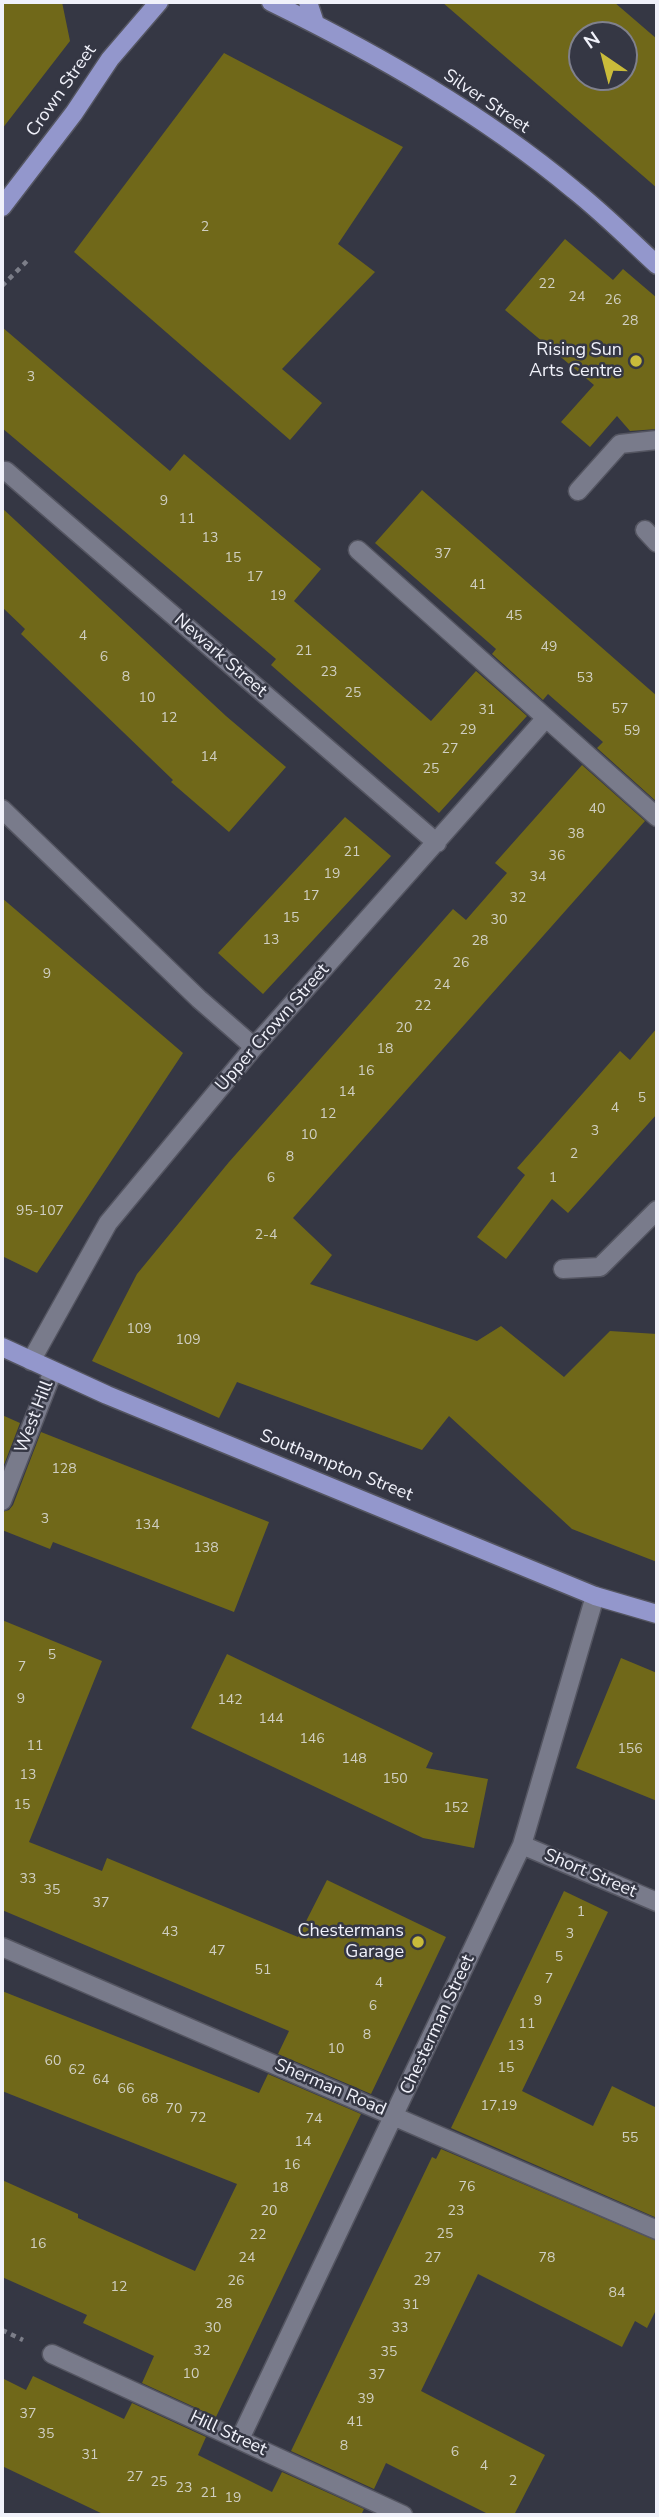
<!DOCTYPE html>
<style>
body{margin:0}
#map{position:relative;width:659px;height:2517px;overflow:hidden;background:#353744;font-family:"Nunito Sans",sans-serif}
canvas{display:block}
.frame{position:absolute;inset:0;border:4px solid #f0f1fa;pointer-events:none}
.north{position:absolute;left:568px;top:21px;width:70px;height:70px;box-sizing:border-box;background:#353744;border:2px solid #80818d;border-radius:50%;rotate:325deg;font-size:19px;font-weight:700;line-height:28px;text-align:center;color:#f0f1fa}
.north::after{content:'';display:block;margin:auto;width:24px;height:32px;background:#c9bb3a;clip-path:polygon(50% 0,100% 100%,50% 72%,0 100%)}
</style>
<div id="map">
<canvas width="659" height="2517"></canvas>
<div class="frame"></div>
<div class="north">N</div>
</div>
<script>
const ctx = document.querySelector('canvas').getContext('2d');
ctx.lineJoin = 'round';
function fill(path, color) {
  ctx.fillStyle = color;
  ctx.fill(path, 'evenodd');
}
function stroke(path, color, width, dash) {
  ctx.strokeStyle = color;
  ctx.lineWidth = width;
  ctx.lineCap = dash ? 'butt' : 'round';
  ctx.setLineDash(dash || []);
  ctx.stroke(path);
}
function drawText(font, color, halo, rows, align = 'center') {
  ctx.font = font + ' "Nunito Sans",sans-serif';
  ctx.lineWidth = 5;
  ctx.setLineDash([]);
  ctx.textBaseline = 'middle';
  ctx.strokeStyle = halo;
  ctx.fillStyle = color;
  for (const [text, x, y, turn = 0] of rows) {
    ctx.save();
    ctx.translate(x, y);
    ctx.rotate((+turn || 0) * Math.PI / 180);
    ctx.textAlign = isNaN(turn) ? turn : align;
    if (halo) ctx.strokeText(text, 0, 0);
    ctx.fillText(text, 0, 0);
    ctx.restore();
  }
}
fill(new Path2D(`
 M 2,2 L 62,2 L 70,41 L 2,129 Z
 M 442,2 L 614,2 L 657,39 L 657,188 ZM 582,35 L 624,35 L 624,77 L 582,77 Z
 M 224,53 L 403,147 L 338,244 L 375,272 L 282,369 L 322,403 L 290,440 L 74,252 Z
 M 565,239 L 613,280 L 623,269 L 657,298 L 657,429 L 630,431 L 617,416 L 590,447 L 561,422 L 594,385 L 505,310 Z
 M 2,327 L 170,471 L 184,454 L 321,569 L 294,601 L 431,721 L 476,671 L 527,716 L 439,813 L 271,665 L 276,659 L 2,428 Z
 M 422,490 L 657,696 L 657,802 L 597,748 L 603,742 L 548,694 L 543,700 L 492,654 L 496,649 L 375,543 Z
 M 2,508 L 226,716 L 286,767 L 229,832 L 171,782 L 173,780 L 21,634 L 25,629 L 2,607 Z
 M 582,765 L 645,821 L 293,1218 L 332,1255 L 310,1284 L 477,1341 L 501,1326 L 564,1377 L 610,1331 L 657,1334 L 657,1562 L 572,1529 L 449,1416 L 422,1450 L 237,1382 L 219,1418 L 92,1361 L 137,1274 L 229,1162 L 453,909 L 466,920 L 507,873 L 495,863 Z
 M 345,817 L 391,856 L 263,994 L 218,953 Z
 M 2,898 L 183,1053 L 37,1273 L 2,1256 Z
 M 657,1028 L 657,1114 L 568,1213 L 552,1199 L 506,1259 L 477,1237 L 525,1175 L 517,1168 L 620,1051 L 630,1060 Z
 M 2,1415 L 20,1423 L 2,1470 Z
 M 41,1432 L 269,1522 L 234,1612 L 53,1542 L 50,1549 L 2,1530 L 2,1512 L 9,1510 L 13,1505 Z
 M 2,1620 L 102,1661 L 29,1842 L 102,1871 L 107,1858 L 298,1937 L 327,1880 L 446,1937 L 371,2094 L 278,2054 L 289,2031 L 2,1910 Z
 M 227,1654 L 433,1753 L 426,1768 L 488,1779 L 474,1848 L 423,1838 L 191,1728 Z
 M 621,1658 L 657,1673 L 657,1801 L 576,1768 Z
 M 564,1891 L 608,1912 L 522,2091 L 593,2126 L 612,2086 L 657,2108 L 657,2218 L 451,2128 Z
 M 2,1991 L 259,2093 L 268,2074 L 361,2114 L 216,2417 L 142,2383 L 154,2356 L 83,2323 L 87,2315 L 2,2277 L 2,2180 L 78,2214 L 78,2218 L 195,2271 L 237,2184 L 2,2091 Z
 M 441,2149 L 657,2241 L 657,2308 L 647,2328 L 635,2321 L 622,2347 L 478,2274 L 421,2391 L 545,2455 L 514,2515 L 490,2515 L 386,2463 L 374,2489 L 291,2451 L 432,2157 L 436,2159 Z
 M 33,2376 L 124,2419 L 132,2403 L 206,2437 L 198,2455 L 272,2492 L 282,2472 L 364,2509 L 361,2515 L 105,2515 L 2,2466 L 2,2378 L 26,2390 Z`), '#706819');
const minor = new Path2D(`
 M 2,471 L 6,471 L 437,843
 M 578,491 L 620,444 L 657,440
 M 645,530 L 657,543
 M 358,550 L 657,817
 M 2,809 L 199,999 L 254,1047
 M 563,1269 L 600,1267 L 657,1210
 M 31,1361 L 108,1223 L 254,1047 L 546,718
 M 2,1501 L 53,1371
 M 522,1845 L 657,1902
 M 2,1947 L 657,2230
 M 52,2354 L 403,2515
 M 240,2439 L 522,1845 L 595,1596`);
const major = new Path2D(`
 M 271,2 C 377,54 483,114 574,190 C 603,213 630,240 657,265
 M 308,2 L 315,23
 M 2,207 L 74,113 L 110,59 L 159,2
 M 2,1347 L 107,1395 L 595,1596 L 657,1614`);
stroke(minor, '#545561', 21);
stroke(major, '#545561', 21);
stroke(new Path2D(`
 M 2,286 L 27,261
 M 2,2330 L 23,2340`), '#7c7e89', 4.5, [5, 5]);
stroke(minor, '#797b8b', 18);
stroke(major, '#9397cc', 18);
for (const [x, y, r, color] of [
 [636,361,7,"#c9bb3a"],
 [418,1942,7,"#c9bb3a"]
]) {
  const dot = new Path2D();
  dot.arc(x, y, r, 0, 2 * Math.PI);
  ctx.fillStyle = color;
  ctx.fill(dot);
  stroke(dot, '#353744', 2.5);
}
drawText('14px', '#d0cfc2', null, [
 ["2",205,228],
 ["22",547,285],
 ["24",577,298],
 ["26",613,301],
 ["28",630,322],
 ["3",31,378],
 ["9",164,502],
 ["11",187,520],
 ["13",210,539],
 ["37",443,555],
 ["15",233,559],
 ["17",255,578],
 ["41",478,586],
 ["19",278,597],
 ["45",514,617],
 ["4",83,637],
 ["49",549,648],
 ["21",304,652],
 ["6",104,658],
 ["23",329,673],
 ["8",126,678],
 ["53",585,679],
 ["25",353,694],
 ["10",147,699],
 ["57",620,710],
 ["31",487,711],
 ["12",169,719],
 ["29",468,731],
 ["59",632,732],
 ["27",450,750],
 ["14",209,758],
 ["25",431,770],
 ["40",597,810],
 ["38",576,835],
 ["21",352,853],
 ["36",557,857],
 ["19",332,875],
 ["34",538,878],
 ["17",311,897],
 ["32",518,899],
 ["15",291,919],
 ["30",499,921],
 ["13",271,941],
 ["28",480,942],
 ["26",461,964],
 ["9",47,975],
 ["24",442,986],
 ["22",423,1007],
 ["20",404,1029],
 ["18",385,1050],
 ["16",366,1072],
 ["14",347,1093],
 ["5",642,1099],
 ["4",615,1109],
 ["12",328,1115],
 ["3",595,1132],
 ["10",309,1136],
 ["2",574,1155],
 ["8",290,1158],
 ["6",271,1179],
 ["1",553,1179],
 ["95-107",40,1212],
 ["2-4",266,1236],
 ["109",139,1330],
 ["109",188,1341],
 ["128",64,1470],
 ["3",45,1520],
 ["134",147,1526],
 ["138",206,1549],
 ["5",52,1656],
 ["7",22,1668],
 ["9",21,1700],
 ["142",230,1701],
 ["144",271,1720],
 ["146",312,1740],
 ["11",35,1747],
 ["156",630,1750],
 ["148",354,1760],
 ["13",28,1776],
 ["150",395,1780],
 ["15",22,1806],
 ["152",456,1809],
 ["33",28,1880],
 ["35",52,1891],
 ["37",101,1904],
 ["1",581,1913],
 ["43",170,1933],
 ["3",570,1935],
 ["47",217,1952],
 ["5",559,1958],
 ["51",263,1971],
 ["7",549,1980],
 ["4",379,1984],
 ["9",538,2002],
 ["6",373,2007],
 ["11",527,2025],
 ["8",367,2036],
 ["13",516,2047],
 ["10",336,2050],
 ["60",53,2062],
 ["15",506,2069],
 ["62",77,2071],
 ["64",101,2081],
 ["66",126,2090],
 ["68",150,2100],
 ["17,19",499,2107],
 ["70",174,2110],
 ["72",198,2119],
 ["74",314,2120],
 ["55",630,2139],
 ["14",303,2143],
 ["16",292,2166],
 ["76",467,2188],
 ["18",280,2189],
 ["20",269,2212],
 ["23",456,2212],
 ["25",445,2235],
 ["22",258,2236],
 ["16",38,2245],
 ["24",247,2259],
 ["27",433,2259],
 ["78",547,2259],
 ["26",236,2282],
 ["29",422,2282],
 ["12",119,2288],
 ["84",617,2294],
 ["28",224,2305],
 ["31",411,2306],
 ["30",213,2329],
 ["33",400,2329],
 ["32",202,2352],
 ["35",389,2353],
 ["10",191,2375],
 ["37",377,2376],
 ["39",366,2400],
 ["37",28,2415],
 ["41",355,2423],
 ["35",46,2435],
 ["8",344,2447],
 ["6",455,2453],
 ["31",90,2456],
 ["4",484,2467],
 ["27",135,2478],
 ["2",513,2482],
 ["25",159,2483],
 ["23",184,2489],
 ["21",209,2494],
 ["19",233,2499]
]);
drawText('18px', '#f0f1fa', '#353744', [
 ["Crown Street",62,91,-55],
 ["Silver Street",486,102,34],
 ["Newark Street",220,656,41],
 ["Upper Crown Street",273,1028,-49],
 ["West Hill",35,1417,-69],
 ["Southampton Street",336,1466,22],
 ["Short Street",590,1874,23],
 ["Chesterman Street",438,2025,-65],
 ["Sherman Road",330,2088,23],
 ["Hill Street",228,2434,25]
]);
drawText('18px', '#f0f1fa', '#353744', [
 ["Rising Sun",622,351],
 ["Arts Centre",622,372],
 ["Chestermans",404,1932],
 ["Garage",404,1953]
], 'right');
</script>
